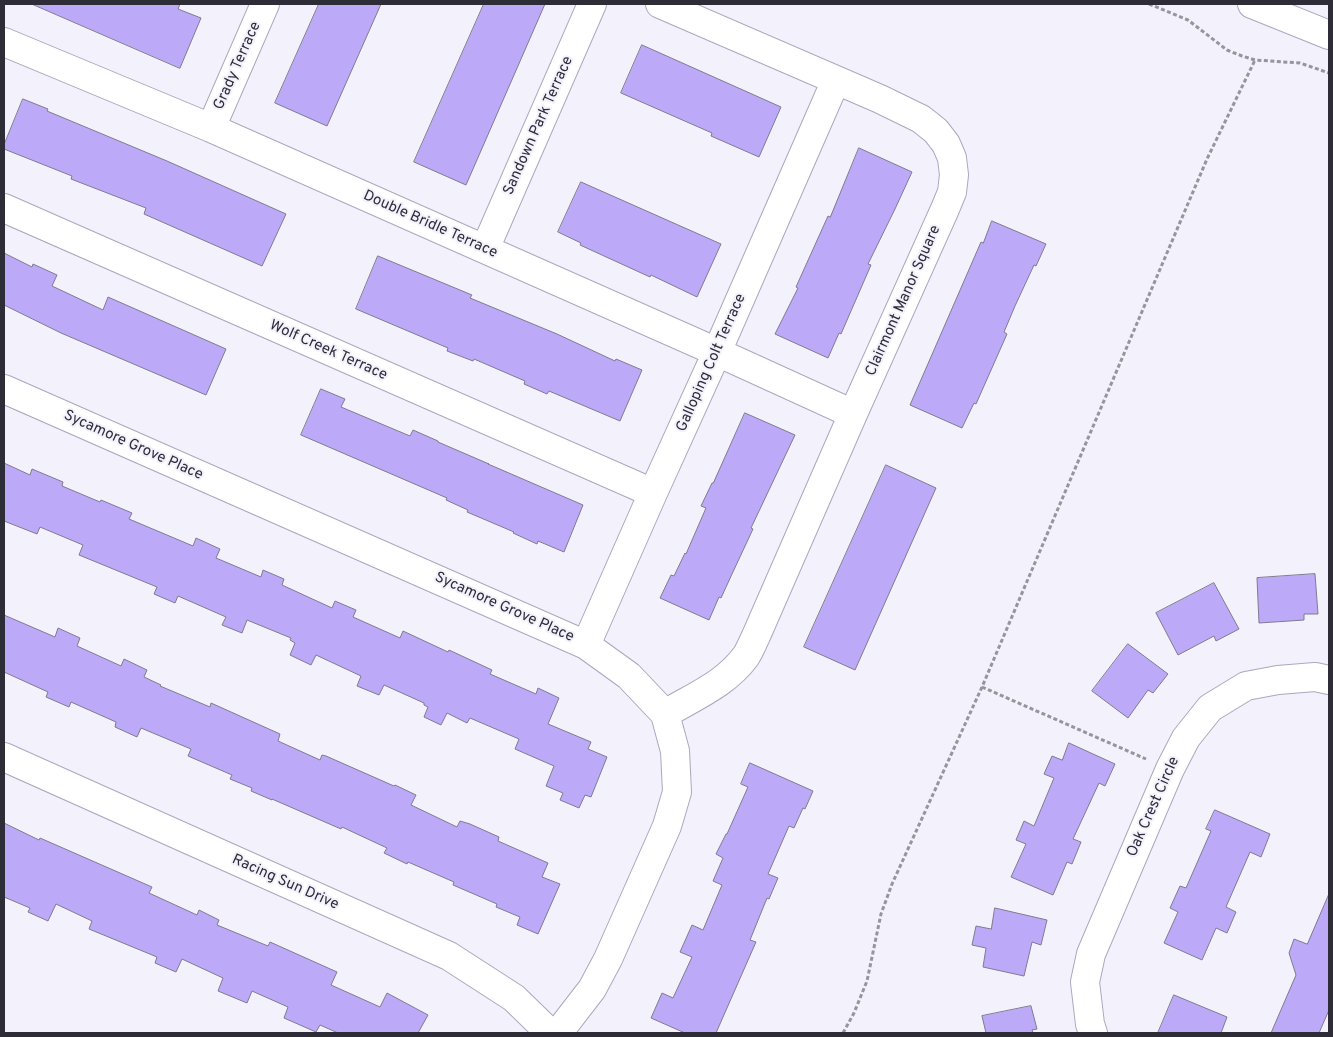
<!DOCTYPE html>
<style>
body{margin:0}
#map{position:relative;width:1333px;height:1037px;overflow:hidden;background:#f3f1fc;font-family:Overpass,sans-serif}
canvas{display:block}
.frame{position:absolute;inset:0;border:5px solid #2e2c36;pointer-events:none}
</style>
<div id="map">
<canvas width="1333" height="1037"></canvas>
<div class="frame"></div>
</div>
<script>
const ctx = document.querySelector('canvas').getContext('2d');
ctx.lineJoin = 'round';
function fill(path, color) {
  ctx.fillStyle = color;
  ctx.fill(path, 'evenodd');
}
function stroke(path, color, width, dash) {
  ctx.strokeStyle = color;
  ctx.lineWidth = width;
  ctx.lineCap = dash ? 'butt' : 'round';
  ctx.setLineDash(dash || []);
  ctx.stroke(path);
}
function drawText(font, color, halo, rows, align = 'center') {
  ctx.font = font + ' Overpass,sans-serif';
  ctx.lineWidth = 4;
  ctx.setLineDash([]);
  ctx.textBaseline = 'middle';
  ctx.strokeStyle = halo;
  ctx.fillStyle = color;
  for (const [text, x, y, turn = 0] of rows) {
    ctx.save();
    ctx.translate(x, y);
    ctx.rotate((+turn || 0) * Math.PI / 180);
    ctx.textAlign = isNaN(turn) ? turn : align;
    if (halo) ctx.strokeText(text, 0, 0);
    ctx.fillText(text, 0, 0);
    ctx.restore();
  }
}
const building = new Path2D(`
 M 32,4 L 180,4 L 178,9 L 201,18 L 180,68 Z
 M 319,4 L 381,4 L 327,126 L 275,103 Z
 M 484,4 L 545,4 L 466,185 L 414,162 Z
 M 642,45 L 781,107 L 759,157 L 711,136 L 712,133 L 621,93 Z
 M 23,99 L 48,109 L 47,111 L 167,161 L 286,214 L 262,266 L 144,214 L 146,208 L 71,179 L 72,176 L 4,149 L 4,145 Z
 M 859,148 L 912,172 L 895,209 L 868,264 L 871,265 L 841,334 L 839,333 L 828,358 L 775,334 L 798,288 L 796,287 L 828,216 L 830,217 Z
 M 581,182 L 721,244 L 697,297 L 651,275 L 650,277 L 580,245 L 581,243 L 558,232 Z
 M 992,221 L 1046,244 L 1036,266 L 1034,265 L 1015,306 L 1004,332 L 1007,334 L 976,404 L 974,403 L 962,428 L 910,405 L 981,242 L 983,243 Z
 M 4,253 L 32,267 L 33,264 L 57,275 L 52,286 L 103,310 L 108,297 L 226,349 L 206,395 L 61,333 L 4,305 Z
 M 378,256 L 472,295 L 470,298 L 557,334 L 615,361 L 616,359 L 642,370 L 620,421 L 549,391 L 547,394 L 524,384 L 525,381 L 474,359 L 473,361 L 447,351 L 448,348 L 356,309 Z
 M 321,389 L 345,399 L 341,407 L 410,436 L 413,430 L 438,441 L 438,442 L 489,464 L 488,464 L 583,505 L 564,552 L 538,541 L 537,544 L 513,533 L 514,532 L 467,512 L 468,510 L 446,500 L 447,498 L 301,435 Z
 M 745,413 L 795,435 L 751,528 L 753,529 L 732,574 L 721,598 L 719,597 L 709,620 L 660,598 L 671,575 L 674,576 L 685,553 L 686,554 L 706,508 L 701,506 L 712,483 L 713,483 Z
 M 4,463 L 30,475 L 32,469 L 63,482 L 62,486 L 100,502 L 101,500 L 132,513 L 129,519 L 193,546 L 196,538 L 220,549 L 216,558 L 261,577 L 263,570 L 284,579 L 282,585 L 332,608 L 335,601 L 356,610 L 353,617 L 400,638 L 403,631 L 448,652 L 449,650 L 492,670 L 490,674 L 536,694 L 538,688 L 559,698 L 548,724 L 591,742 L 588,749 L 607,757 L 591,797 L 585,795 L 579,808 L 560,800 L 563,793 L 546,786 L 554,766 L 515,749 L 519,739 L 470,718 L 467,723 L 447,713 L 441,725 L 424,717 L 428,707 L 424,705 L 424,703 L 384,685 L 379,695 L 357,686 L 361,676 L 316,655 L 311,665 L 290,655 L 295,643 L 290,640 L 291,638 L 247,620 L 242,633 L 222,625 L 226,617 L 178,596 L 175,603 L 154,594 L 157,587 L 79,555 L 83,545 L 40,527 L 37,534 L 4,521 Z
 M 886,465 L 936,488 L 855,670 L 804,647 Z
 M 1315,574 L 1318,614 L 1304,614 L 1304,620 L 1259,623 L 1257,578 Z
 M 1214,583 L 1239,629 L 1216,641 L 1214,636 L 1178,655 L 1156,613 Z
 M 4,615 L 55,637 L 58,628 L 80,638 L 77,646 L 121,666 L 124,659 L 147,670 L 144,677 L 161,685 L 160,686 L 210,707 L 211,703 L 280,734 L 278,741 L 320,760 L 322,755 L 326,756 L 394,786 L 395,785 L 416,795 L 411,805 L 457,827 L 460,821 L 470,824 L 499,837 L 498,841 L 548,863 L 542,877 L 560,884 L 538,934 L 517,925 L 520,917 L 496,907 L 497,904 L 453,885 L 454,882 L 408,862 L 407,864 L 384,853 L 387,848 L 342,827 L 341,829 L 272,799 L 272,800 L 251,791 L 252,788 L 230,779 L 232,775 L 188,756 L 191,749 L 141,728 L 137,737 L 115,727 L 116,722 L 71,702 L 69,707 L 46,697 L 48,692 L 4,672 Z
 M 1128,644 L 1168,674 L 1153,693 L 1148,690 L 1128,718 L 1092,691 Z
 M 1069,743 L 1115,764 L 1105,786 L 1099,783 L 1073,839 L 1081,842 L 1072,864 L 1067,862 L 1053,895 L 1011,877 L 1026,844 L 1016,840 L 1024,821 L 1034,826 L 1054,778 L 1044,774 L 1052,756 L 1062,760 Z
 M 750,763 L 813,791 L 805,809 L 803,808 L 794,828 L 789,826 L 768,874 L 778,878 L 769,899 L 767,898 L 750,940 L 756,942 L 716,1033 L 685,1033 L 651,1018 L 662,993 L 673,998 L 692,957 L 680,952 L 692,925 L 703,930 L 722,885 L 713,881 L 723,858 L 716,854 L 726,834 L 727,834 L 748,787 L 741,784 Z
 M 1215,810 L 1270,834 L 1261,857 L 1250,852 L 1226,907 L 1236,912 L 1227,933 L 1216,928 L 1202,960 L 1164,943 L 1178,912 L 1170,908 L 1180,886 L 1186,888 L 1211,831 L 1206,829 Z
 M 4,823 L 39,840 L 40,838 L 152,887 L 149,893 L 197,915 L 199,910 L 219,920 L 217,925 L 268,946 L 270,942 L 337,972 L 331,985 L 380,1007 L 387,993 L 428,1015 L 418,1033 L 338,1033 L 320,1025 L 316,1032 L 284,1018 L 288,1007 L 252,991 L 247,1003 L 218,991 L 223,978 L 182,959 L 176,972 L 155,963 L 157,957 L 89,929 L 92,921 L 56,904 L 48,921 L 28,912 L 30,908 L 4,897 Z
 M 1329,894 L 1329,1010 L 1319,1033 L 1271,1033 L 1296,975 L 1289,953 L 1294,939 L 1307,944 Z
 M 995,908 L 1047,920 L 1041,945 L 1032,942 L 1024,976 L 983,967 L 986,948 L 972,945 L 976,926 L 991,929 Z
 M 1174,995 L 1227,1017 L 1221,1033 L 1158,1033 Z
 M 1031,1006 L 1037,1029 L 1032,1030 L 1033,1033 L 986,1033 L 982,1016 Z`);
fill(building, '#bca9f7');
stroke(building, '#7f7a92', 1);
const minor = new Path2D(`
 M 660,4 L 880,99 L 921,119 L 936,131 L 946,144 L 952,158 L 954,175 L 952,192 L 945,209 L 853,414 L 756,636 C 753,642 750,650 746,656 C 726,684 693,697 665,714
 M 4,42 L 211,128 L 717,352 L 853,414
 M 211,128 L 265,4
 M 4,208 L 653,493
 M 485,249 L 592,4
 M 4,389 L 586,645 L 629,676 L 665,714 L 675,751 L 677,792 L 667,826 L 608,959 L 592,989 L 558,1033
 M 586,645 L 653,493 L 717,352 L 836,80
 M 4,757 L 449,956 L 514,998 L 550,1033
 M 1093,1033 L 1090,1024 L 1085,982 L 1091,954 L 1170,769 L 1186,738 L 1210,708 L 1246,686 L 1278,680 L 1315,677 L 1329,680`);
const major = new Path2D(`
 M 1252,4 L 1329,35`);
stroke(minor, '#aca7c0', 30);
stroke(major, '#aca7c0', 30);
stroke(new Path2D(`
 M 1149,4 L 1188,20 L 1227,50 L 1242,56 L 1255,60 L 1300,63 L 1329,73
 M 982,687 L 1146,759
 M 843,1033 L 854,1013 L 867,981 L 881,914 L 892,884 L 982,687 L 1207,159 L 1255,60`), '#96949e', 3, [4, 2.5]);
stroke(minor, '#fff', 28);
stroke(major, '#fff', 28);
drawText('15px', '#2e2c36', '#f3f1fc', [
 ["Grady Terrace",238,66,-66],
 ["Sandown Park Terrace",539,126,-66],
 ["Double Bridle Terrace",430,225,24],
 ["Clairmont Manor Square",904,301,-66],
 ["Wolf Creek Terrace",328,351,24],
 ["Galloping Colt Terrace",712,363,-66],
 ["Sycamore Grove Place",133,446,24],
 ["Sycamore Grove Place",504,608,24],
 ["Oak Crest Circle",1154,807,-66],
 ["Racing Sun Drive",285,883,24]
]);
</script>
